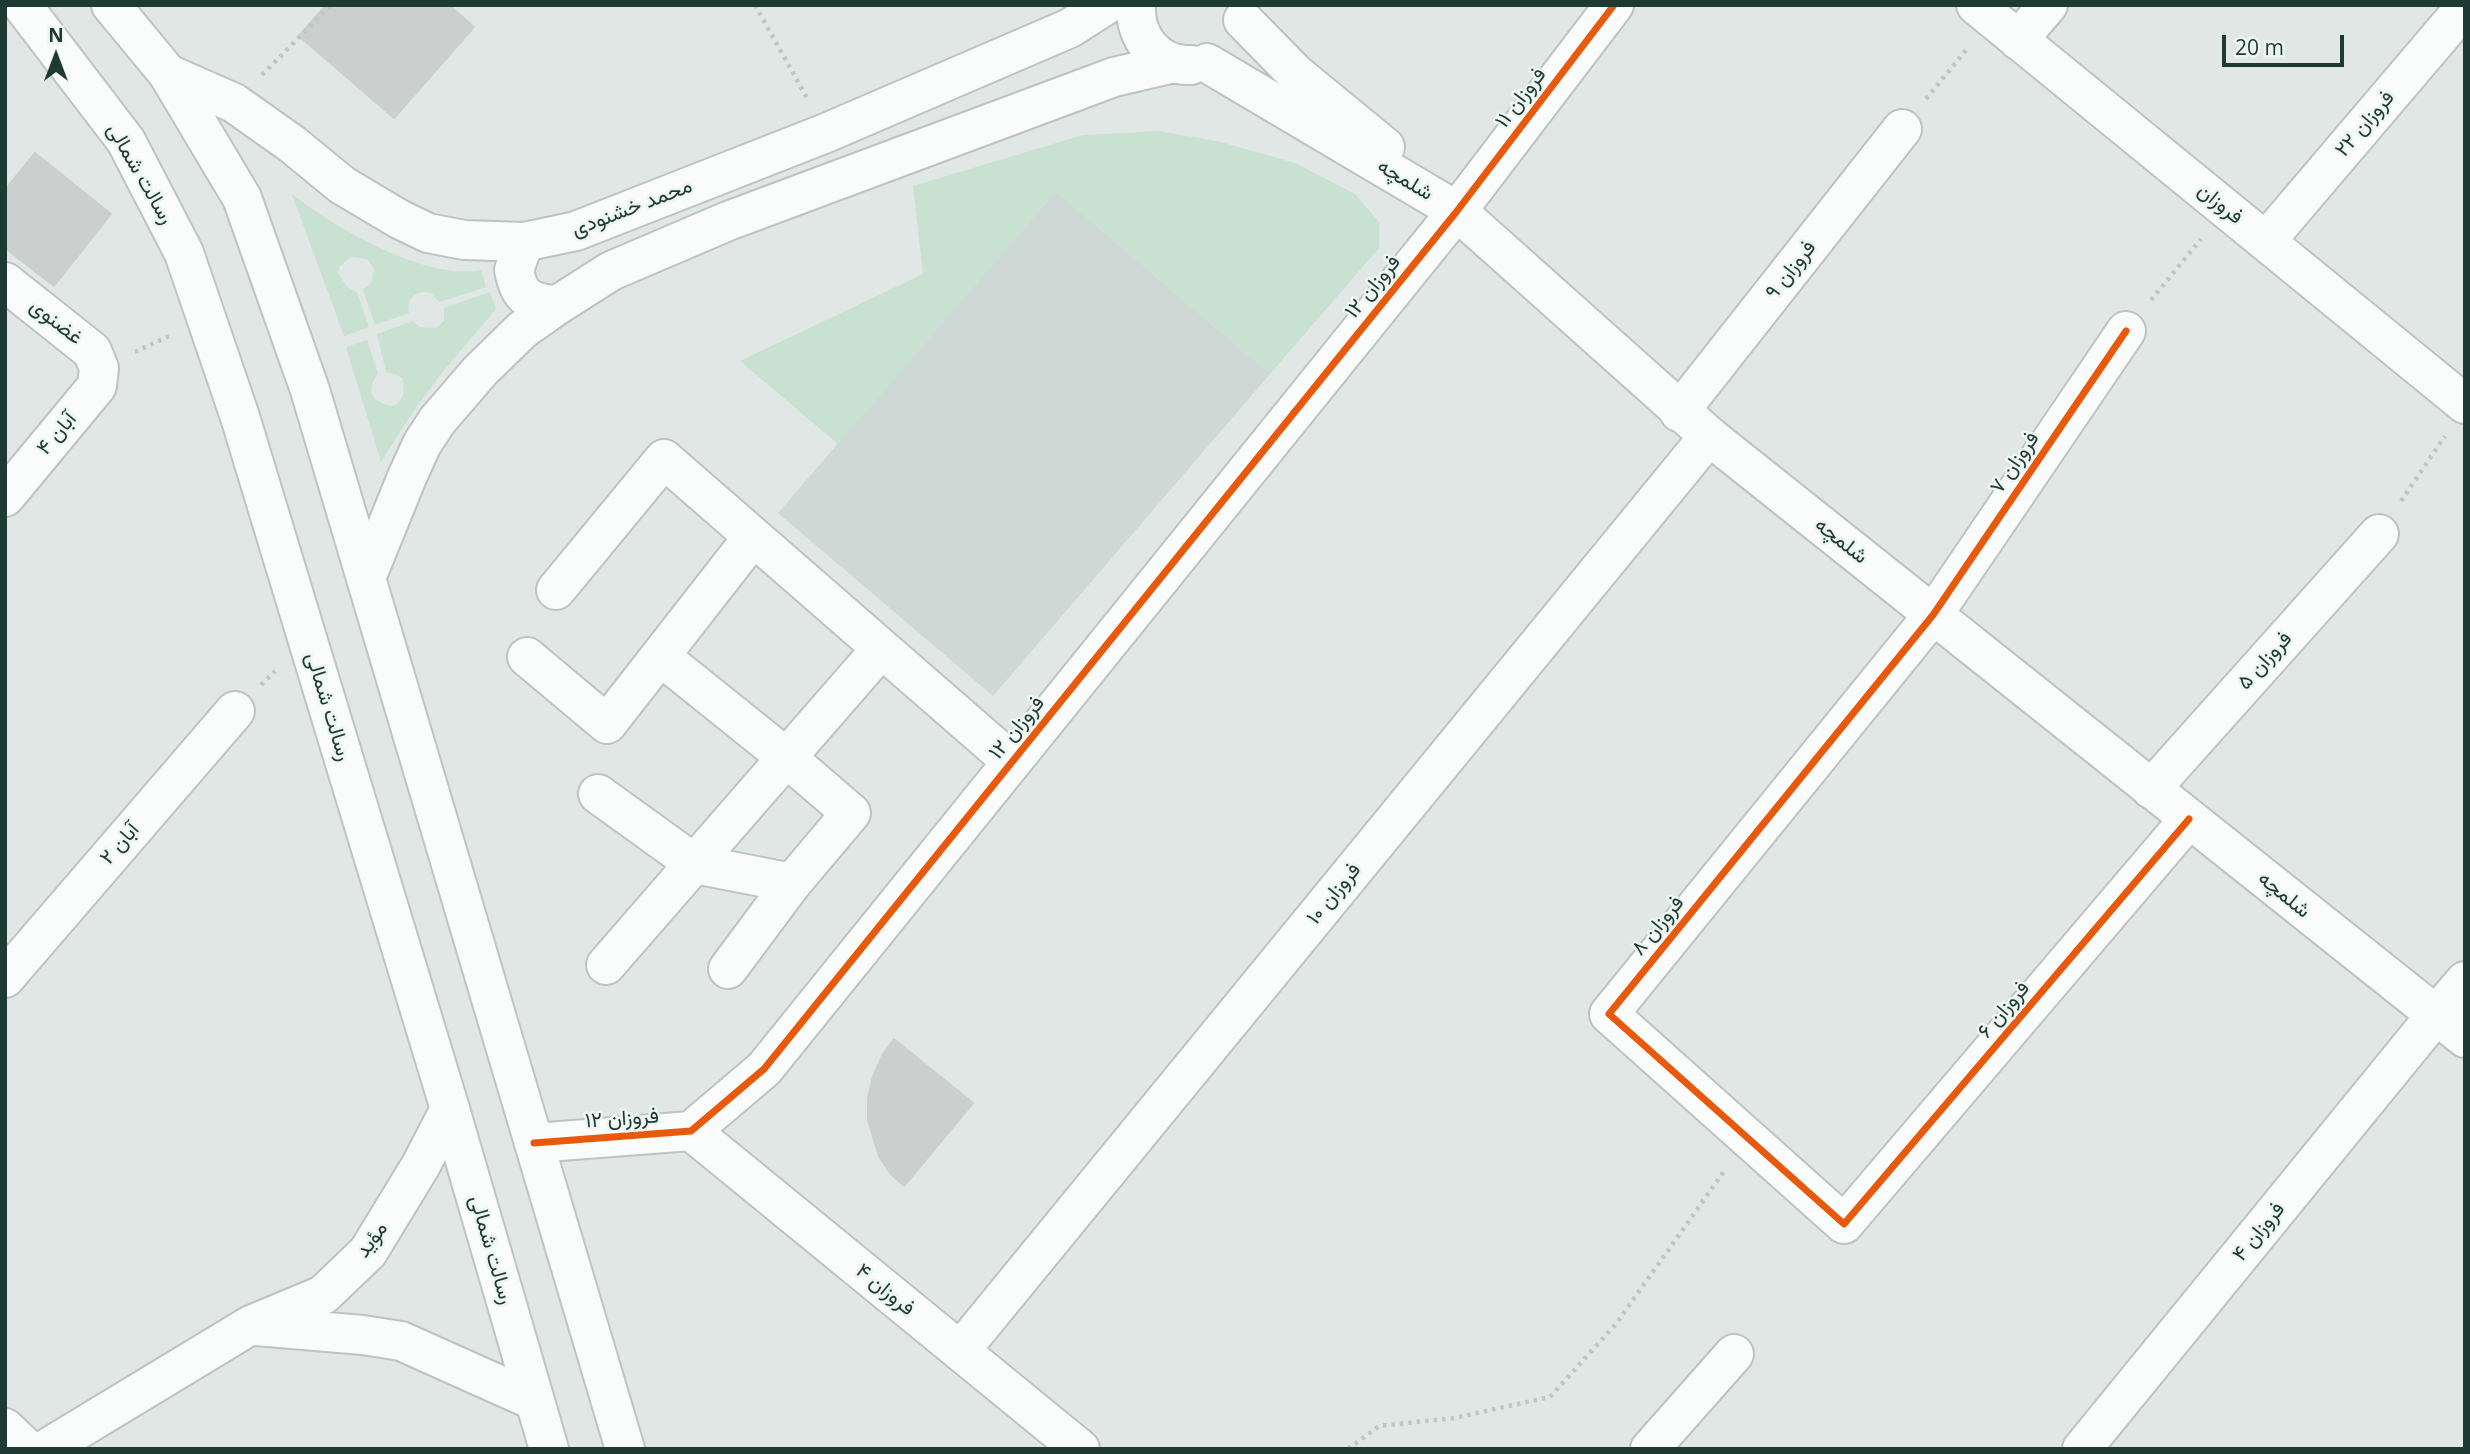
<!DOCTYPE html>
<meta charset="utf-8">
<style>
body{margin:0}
#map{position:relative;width:2470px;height:1454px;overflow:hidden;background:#e0e7e4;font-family:"Open Sans",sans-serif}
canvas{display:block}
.frame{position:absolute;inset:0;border:7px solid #1f3933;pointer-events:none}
.north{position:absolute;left:21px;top:21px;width:70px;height:70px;-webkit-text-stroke:5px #eef6f2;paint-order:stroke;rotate:0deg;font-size:19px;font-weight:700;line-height:28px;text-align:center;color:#1f3933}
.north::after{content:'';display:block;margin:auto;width:24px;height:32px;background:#1f3933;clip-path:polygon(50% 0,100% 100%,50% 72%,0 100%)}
.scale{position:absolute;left:2222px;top:35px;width:122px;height:32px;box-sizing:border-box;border:4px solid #1f3933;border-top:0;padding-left:9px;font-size:21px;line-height:24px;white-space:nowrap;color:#1f3933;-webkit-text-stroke:5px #eef6f2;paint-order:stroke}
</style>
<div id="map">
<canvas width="2470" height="1454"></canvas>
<div class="frame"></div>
<div class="north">N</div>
<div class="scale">20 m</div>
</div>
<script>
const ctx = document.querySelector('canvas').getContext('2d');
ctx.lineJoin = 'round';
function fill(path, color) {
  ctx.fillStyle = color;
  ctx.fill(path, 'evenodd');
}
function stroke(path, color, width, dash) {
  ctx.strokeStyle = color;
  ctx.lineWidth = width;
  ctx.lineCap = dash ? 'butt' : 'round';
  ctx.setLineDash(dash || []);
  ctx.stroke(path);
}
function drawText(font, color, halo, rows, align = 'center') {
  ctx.font = font + ' "Open Sans",Vazirmatn,sans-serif';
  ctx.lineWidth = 5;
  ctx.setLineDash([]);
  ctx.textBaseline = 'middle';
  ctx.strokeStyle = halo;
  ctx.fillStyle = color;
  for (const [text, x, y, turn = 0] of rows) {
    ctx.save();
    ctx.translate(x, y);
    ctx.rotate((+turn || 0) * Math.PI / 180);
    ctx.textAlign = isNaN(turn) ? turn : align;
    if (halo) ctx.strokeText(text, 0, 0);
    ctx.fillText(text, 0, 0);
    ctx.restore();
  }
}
fill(new Path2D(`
 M 1056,191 L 1270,374 L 993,696 L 778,513 Z`), '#ced8d4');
fill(new Path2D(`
 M 1159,131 L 1221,142 L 1295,163 L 1355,194 L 1379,222 L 1379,248 L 1270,374 L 1056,191 L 838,444 L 740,361 L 923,274 L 913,186 L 1083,135 Z
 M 292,194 C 335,228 426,281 481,270 L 486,287 L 439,302 L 431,293 C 416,289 406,299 409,313 L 375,325 L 363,290 L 371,283 L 374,269 L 367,259 L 351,257 L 340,266 L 338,273 L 347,287 L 357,292 L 369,327 L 344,336 Z
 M 490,292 L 496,309 L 445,369 L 417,406 L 381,462 L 346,347 L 367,340 L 378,374 C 364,392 374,404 394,406 C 405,398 405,391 402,378 L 395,374 L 386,372 L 377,334 L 413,321 L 419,327 L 436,328 L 444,321 L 444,308 Z`), '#c8e1d1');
const building = new Path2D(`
 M 326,5 L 449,5 L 474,27 L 394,118 L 299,36 Z
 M 35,153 L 111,214 L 54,286 L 5,248 L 5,190 Z
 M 894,1039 L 973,1103 L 904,1186 L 890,1173 L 879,1156 L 868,1120 L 868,1098 L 873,1077 L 882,1056 Z`);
fill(building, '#cbd0ce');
stroke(building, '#c9d0cd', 2);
const minor = new Path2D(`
 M 1976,5 L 2465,404
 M 2018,40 L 2048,5
 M 2266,241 L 2465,7
 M 5,282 L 92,351 L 99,368 L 97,386 L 5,497
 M 2126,331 L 1933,615 L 1609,1014 L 1844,1224 L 2189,819
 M 1679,412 L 1902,129
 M 556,590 L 664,459 L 1012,762
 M 660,656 L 787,758 L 851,813 L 792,883 L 728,969
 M 527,657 L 607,724 L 753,537
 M 2151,789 L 2379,534
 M 598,794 L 695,864 L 792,883
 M 606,965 L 881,649
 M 5,978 L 235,711
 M 691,1131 L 1080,1449
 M 534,1143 L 691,1131 L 764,1069 L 1457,211 L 1614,5
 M 960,1351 L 1709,436
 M 5,1428 L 27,1449
 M 1650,1449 L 1734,1354
 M 2082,1449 L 2436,1015`);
const tertiary = new Path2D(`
 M 1136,5 C 1134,37 1157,67 1191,65
 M 1243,20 L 1296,74 L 1385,147
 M 1207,63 L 1457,211 L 1709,436 L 2465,1038
 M 168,74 L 234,103 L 292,144 L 342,185 L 399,219 L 428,233 L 464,240 L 524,242 L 576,231 L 826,133 L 1070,28 L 1106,5
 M 524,242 L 514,270 C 520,299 528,301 556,306
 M 366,578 L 407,477 L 422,444 L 437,421 L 480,371 L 522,330 L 556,306 L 611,271 L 728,221 L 1114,77 L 1174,63
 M 2436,1015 L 2465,981
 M 256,1326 L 363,1335 L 401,1341 L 535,1401
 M 46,1449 L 251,1325 L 323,1295 L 368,1252 L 421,1165 L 450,1109`);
const secondary = new Path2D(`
 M 22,5 L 126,141 L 184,253 L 240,417 L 450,1109 L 549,1449
 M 111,5 L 168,74 L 242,198 L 310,390 L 625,1449`);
stroke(minor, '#bdc3c1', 42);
stroke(tertiary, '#bdc3c1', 42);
stroke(secondary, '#bcc5c1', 42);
stroke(new Path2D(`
 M 755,5 L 807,98
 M 262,75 L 331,5
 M 1926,99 L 1967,49
 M 2151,300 L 2201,239
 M 135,352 L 171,335
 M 2401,501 L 2445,436
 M 261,685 L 275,671
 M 1348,1449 L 1379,1426 L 1454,1418 L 1550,1397 L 1616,1324 L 1725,1170`), '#bfc7c5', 4.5, [3.5, 5]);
stroke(minor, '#fafbfb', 38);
stroke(tertiary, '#fafbfb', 38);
stroke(secondary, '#fafbfb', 38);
stroke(new Path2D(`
 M 2126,331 L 1933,615 L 1609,1014 L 1844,1224 L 2189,819
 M 534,1143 L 691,1131 L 764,1069 L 1457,211 L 1614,5`), '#e8590c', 7);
drawText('21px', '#1f3933', '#eef6f2', [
 ["فروزان ۱۱",1521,98,-53],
 ["فروزان ۲۲",2365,124,-50],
 ["رسالت شمالی",140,174,60],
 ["شلمچه",1405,180,31],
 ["فروزان",2220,204,39],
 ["محمد خشنودی",632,208,-21],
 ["فروزان ۹",1791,270,-52],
 ["فروزان ۱۲",1373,287,-51],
 ["غضنوی",56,322,38],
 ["آبان ۴",57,434,-50],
 ["فروزان ۷",2015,463,-56],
 ["شلمچه",1841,541,38],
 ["فروزان ۵",2265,661,-48],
 ["رسالت شمالی",328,707,73],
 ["فروزان ۱۲",1017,728,-51],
 ["آبان ۲",120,844,-49],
 ["فروزان ۱۰",1334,894,-51],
 ["شلمچه",2284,895,39],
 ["فروزان ۸",1658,926,-51],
 ["فروزان ۶",2004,1010,-50],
 ["فروزان ۱۲",622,1119,-4],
 ["فروزان ۴",2259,1232,-51],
 ["مؤید",372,1240,-54],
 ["رسالت شمالی",491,1250,74],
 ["فروزان ۴",885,1290,39]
]);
</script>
